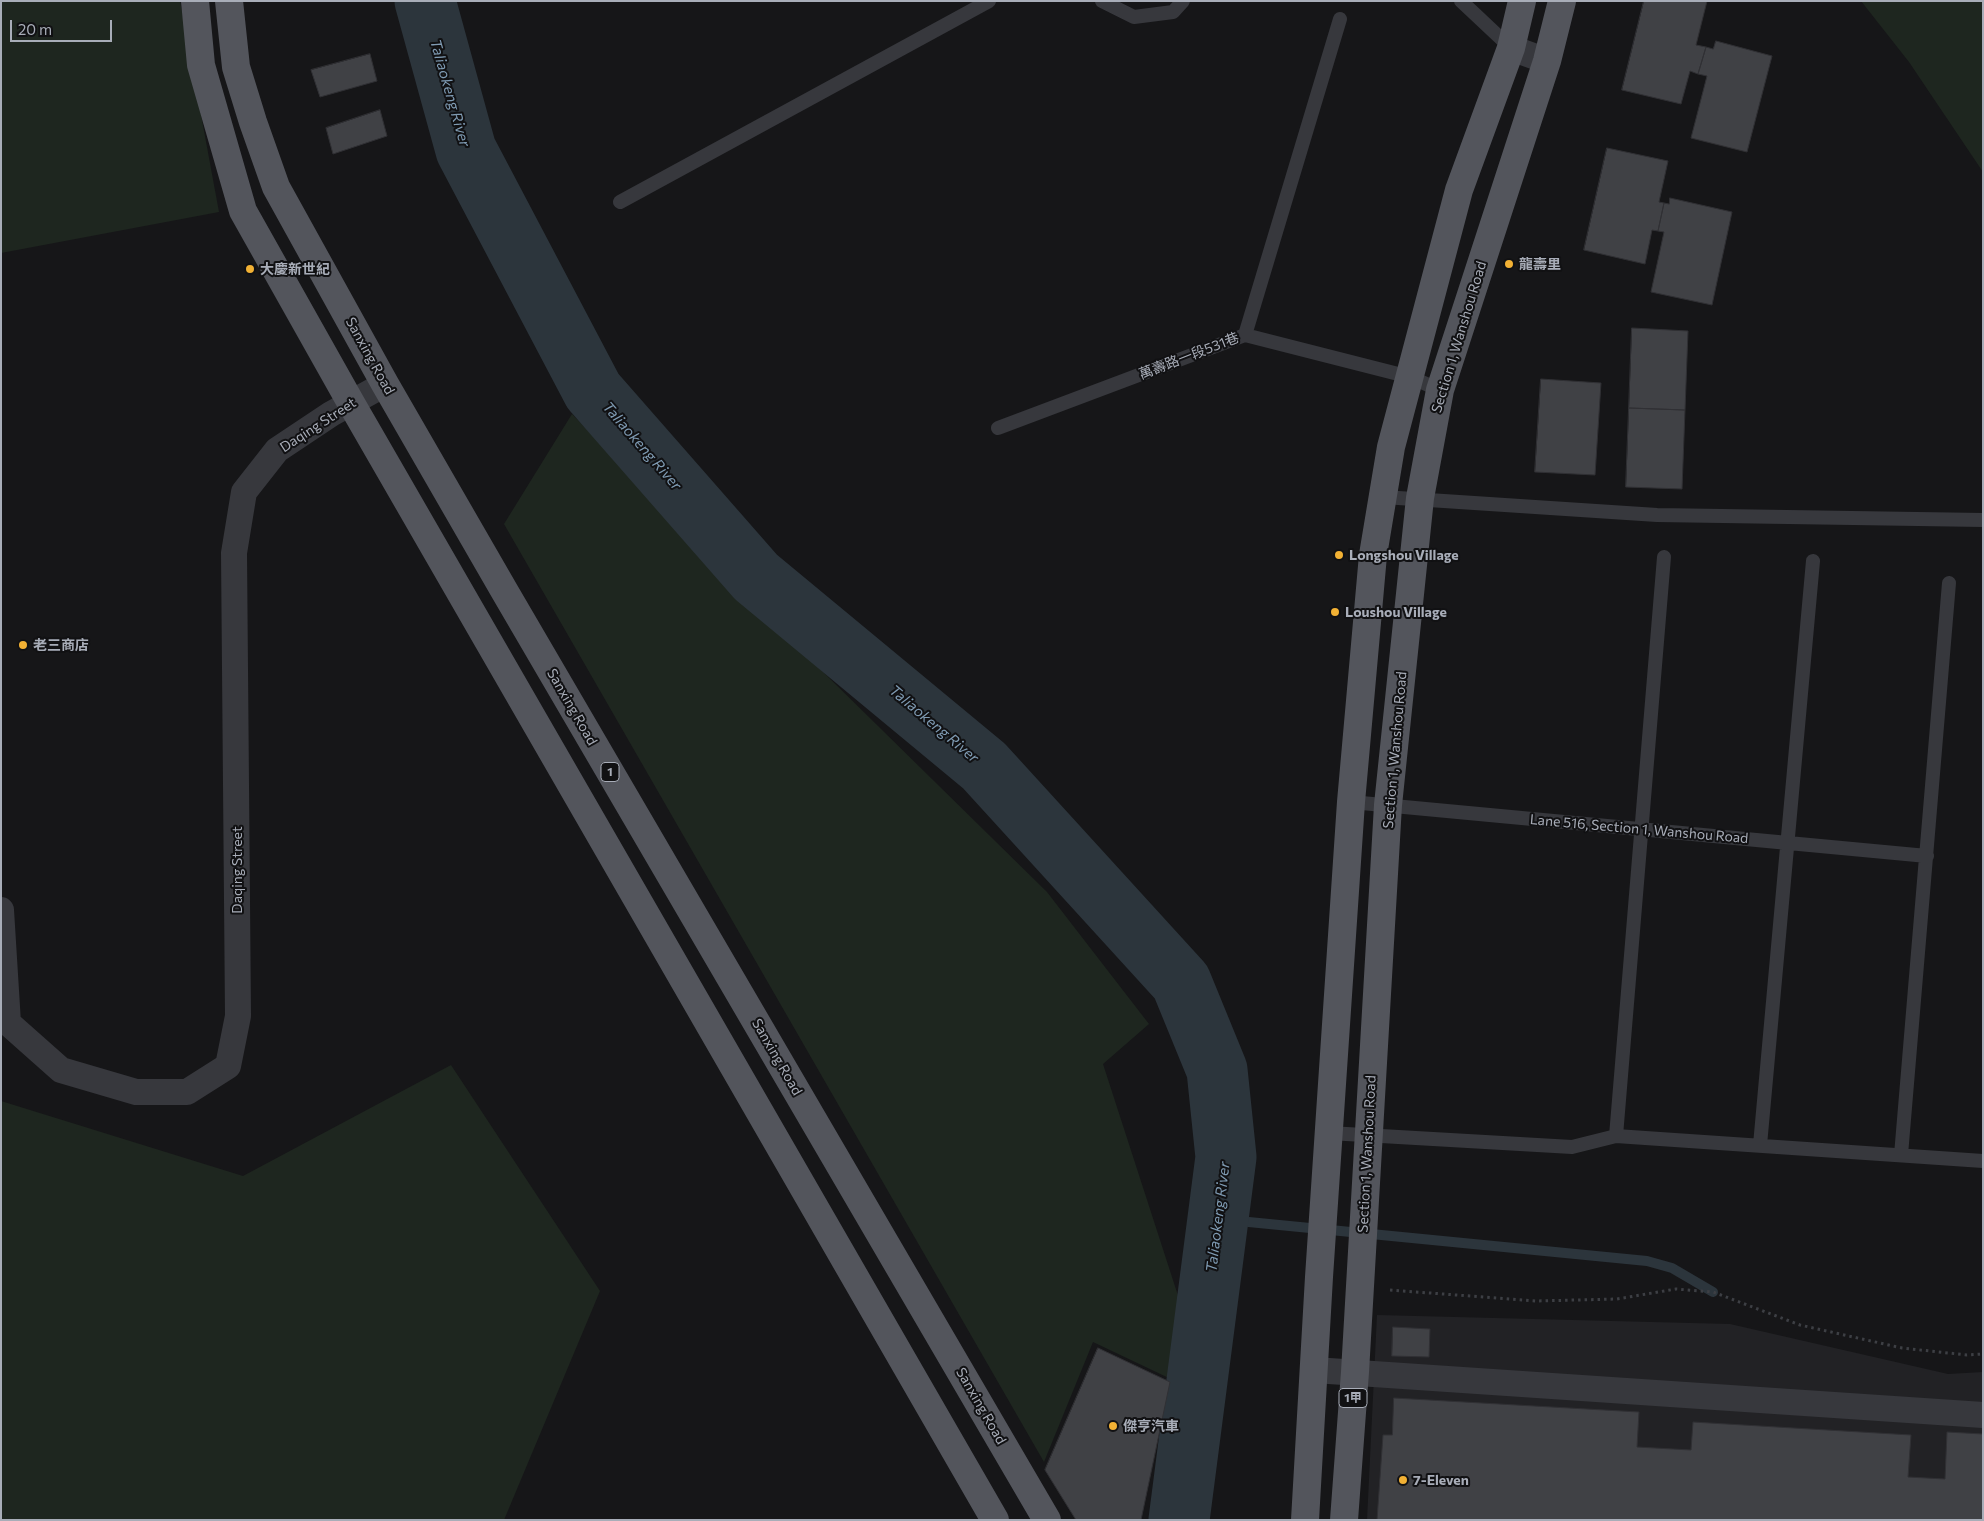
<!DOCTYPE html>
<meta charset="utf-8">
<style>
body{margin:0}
#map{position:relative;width:1984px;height:1521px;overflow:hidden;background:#161618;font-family:Commissioner,sans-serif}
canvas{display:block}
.frame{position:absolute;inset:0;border:2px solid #a8adb8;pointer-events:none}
.scale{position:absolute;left:10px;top:20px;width:102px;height:22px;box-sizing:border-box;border:2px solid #a8adb8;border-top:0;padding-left:6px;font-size:15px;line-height:18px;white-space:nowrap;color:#a8adb8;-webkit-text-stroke:4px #111113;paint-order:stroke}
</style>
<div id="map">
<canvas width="1984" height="1521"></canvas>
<div class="frame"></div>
<div class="scale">20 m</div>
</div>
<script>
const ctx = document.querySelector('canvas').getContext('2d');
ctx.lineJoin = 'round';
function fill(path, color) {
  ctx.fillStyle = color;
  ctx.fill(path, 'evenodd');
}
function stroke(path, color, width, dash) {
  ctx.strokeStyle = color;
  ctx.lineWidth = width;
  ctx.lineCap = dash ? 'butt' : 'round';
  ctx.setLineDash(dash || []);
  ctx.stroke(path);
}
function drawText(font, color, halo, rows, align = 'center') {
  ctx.font = font + ' Commissioner,"Noto Sans TC",sans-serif';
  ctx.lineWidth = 4;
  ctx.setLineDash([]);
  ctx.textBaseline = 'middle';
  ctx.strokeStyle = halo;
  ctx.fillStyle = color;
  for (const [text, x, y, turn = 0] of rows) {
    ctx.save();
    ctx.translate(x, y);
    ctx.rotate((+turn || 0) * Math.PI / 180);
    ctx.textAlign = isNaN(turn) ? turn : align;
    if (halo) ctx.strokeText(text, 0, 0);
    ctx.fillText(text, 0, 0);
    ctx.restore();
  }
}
fill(new Path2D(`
 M 1377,1315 L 1730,1324 L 1948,1374 L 1983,1372 L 1983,1520 L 1367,1520 Z`), '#222225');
fill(new Path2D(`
 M 1,1 L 180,1 L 219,212 L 1,253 Z
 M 1861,1 L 1983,1 L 1983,172 L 1909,62 Z
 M 572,414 L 766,616 L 1047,892 L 1149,1024 L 1103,1064 L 1183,1311 L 1173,1380 L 1093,1342 L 1044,1462 L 504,524 Z
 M 451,1065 L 600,1291 L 504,1520 L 1,1520 L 1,1101 L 243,1176 Z`), '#1e261f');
stroke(new Path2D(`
 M 1218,1219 L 1647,1261 L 1672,1268 L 1713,1292`), '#2c353c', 10);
stroke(new Path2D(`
 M 425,1 L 466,150 L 593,391 L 756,577 L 984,766 L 1181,982 L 1217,1070 L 1226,1157 L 1179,1520`), '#2c353c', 61);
const building = new Path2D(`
 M 1644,1 L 1707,1 L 1696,45 L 1706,47 L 1698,74 L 1690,71 L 1681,104 L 1622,90 Z
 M 1716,41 L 1772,56 L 1747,152 L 1691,138 L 1707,76 L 1698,74 L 1706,47 L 1713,49 Z
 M 370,54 L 377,81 L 320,97 L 311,70 Z
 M 380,110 L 387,136 L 333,154 L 326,128 Z
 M 1607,148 L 1668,161 L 1659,202 L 1664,203 L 1658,231 L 1652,230 L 1645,264 L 1584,250 Z
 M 1670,198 L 1732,212 L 1712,305 L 1651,292 L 1664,232 L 1658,231 L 1664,203 L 1669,204 Z
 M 1632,328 L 1688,331 L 1685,410 L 1629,408 Z
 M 1541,379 L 1601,383 L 1595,475 L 1535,472 Z
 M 1629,408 L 1685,410 L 1682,489 L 1626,487 Z
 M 1393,1327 L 1430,1329 L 1429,1357 L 1392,1356 Z
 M 1098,1348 L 1170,1382 L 1141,1520 L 1076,1520 L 1045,1470 Z
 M 1394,1398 L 1639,1412 L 1637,1447 L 1691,1450 L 1693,1422 L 1911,1435 L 1908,1477 L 1945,1479 L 1947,1432 L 1983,1434 L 1983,1520 L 1377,1520 L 1383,1435 L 1392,1435 Z`);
fill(building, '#404145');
stroke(building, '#303034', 1);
stroke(new Path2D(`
 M 1390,1290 L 1536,1301 L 1617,1299 L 1676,1289 L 1713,1292 L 1800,1325 L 1902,1348 L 1967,1355 L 1983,1354`), '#3d3f44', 3, [2.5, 4]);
stroke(new Path2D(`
 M 1102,1 L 1134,17 L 1173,12 L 1183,1
 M 1461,1 L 1511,48
 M 620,202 L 989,1
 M 1245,335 L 1340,19
 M 998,428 L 1245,335 L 1410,377 L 1440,390
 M 1383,497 L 1657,515 L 1983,520
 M 1351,802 L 1927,856
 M 1329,1133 L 1572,1147 L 1616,1136 L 1983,1161
 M 1616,1136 L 1664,557
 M 1760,1145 L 1813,561
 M 1901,1155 L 1949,583`), '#37383d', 14);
stroke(new Path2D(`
 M 1511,48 L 1547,61
 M 1,910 L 8,1023 L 61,1070 L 136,1092 L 187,1092 L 228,1066 L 238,1016 L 234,553 L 244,492 L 277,450 L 331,414 L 385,384
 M 1314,1370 L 1983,1415`), '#37383d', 26);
stroke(new Path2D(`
 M 195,1 L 201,65 L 243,211 L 351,403 L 995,1520
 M 229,1 L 236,67 L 253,122 L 276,187 L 385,384 L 505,592 L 1047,1520
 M 1305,1520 L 1319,1277 L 1351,802 L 1373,555 L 1391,447 L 1459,190 L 1511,48 L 1522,1
 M 1344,1520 L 1355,1372 L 1388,805 L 1420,498 L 1440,390 L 1547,61 L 1562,1`), '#53555c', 28);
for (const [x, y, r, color] of [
 [1509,264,5,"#f2b134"],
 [250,269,5,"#f2b134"],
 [1339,555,5,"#f2b134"],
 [1335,612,5,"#f2b134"],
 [23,645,5,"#f2b134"],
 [1113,1426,5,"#f2b134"],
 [1403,1480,5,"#f2b134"]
]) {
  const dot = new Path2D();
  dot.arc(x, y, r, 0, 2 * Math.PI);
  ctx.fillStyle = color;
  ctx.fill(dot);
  stroke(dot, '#111113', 2);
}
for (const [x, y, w] of [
 [610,772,18],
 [1353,1398,28]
]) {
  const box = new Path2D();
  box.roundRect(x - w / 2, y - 9.5, w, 19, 4);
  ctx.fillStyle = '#111113';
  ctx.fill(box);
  stroke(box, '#a8adb8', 1);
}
drawText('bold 12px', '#a8adb8', null, [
 ["1",610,772],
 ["1甲",1353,1398]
]);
drawText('bold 14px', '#a8adb8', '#111113', [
 ["龍壽里",1519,264],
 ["大慶新世紀",260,269],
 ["Longshou Village",1349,555],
 ["Loushou Village",1345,612],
 ["老三商店",33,645],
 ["傑亨汽車",1123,1426],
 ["7-Eleven",1413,1480]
], 'left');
drawText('14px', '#a8adb8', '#111113', [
 ["Section 1, Wanshou Road",1459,337,-73],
 ["Sanxing Road",370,356,61],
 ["萬壽路一段531巷",1189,356,-21],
 ["Daqing Street",318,425,-33],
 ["Sanxing Road",572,707,60],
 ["Section 1, Wanshou Road",1395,750,-85],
 ["Lane 516, Section 1, Wanshou Road",1639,829,5],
 ["Daqing Street",237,870,-90],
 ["Sanxing Road",777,1057,60],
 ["Section 1, Wanshou Road",1367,1154,-87],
 ["Sanxing Road",981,1406,60]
]);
drawText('italic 15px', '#7f9bb3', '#111113', [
 ["Taliaokeng River",450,93,74],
 ["Taliaokeng River",642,446,49],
 ["Taliaokeng River",934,724,40],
 ["Taliaokeng River",1218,1217,-83]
]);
</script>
